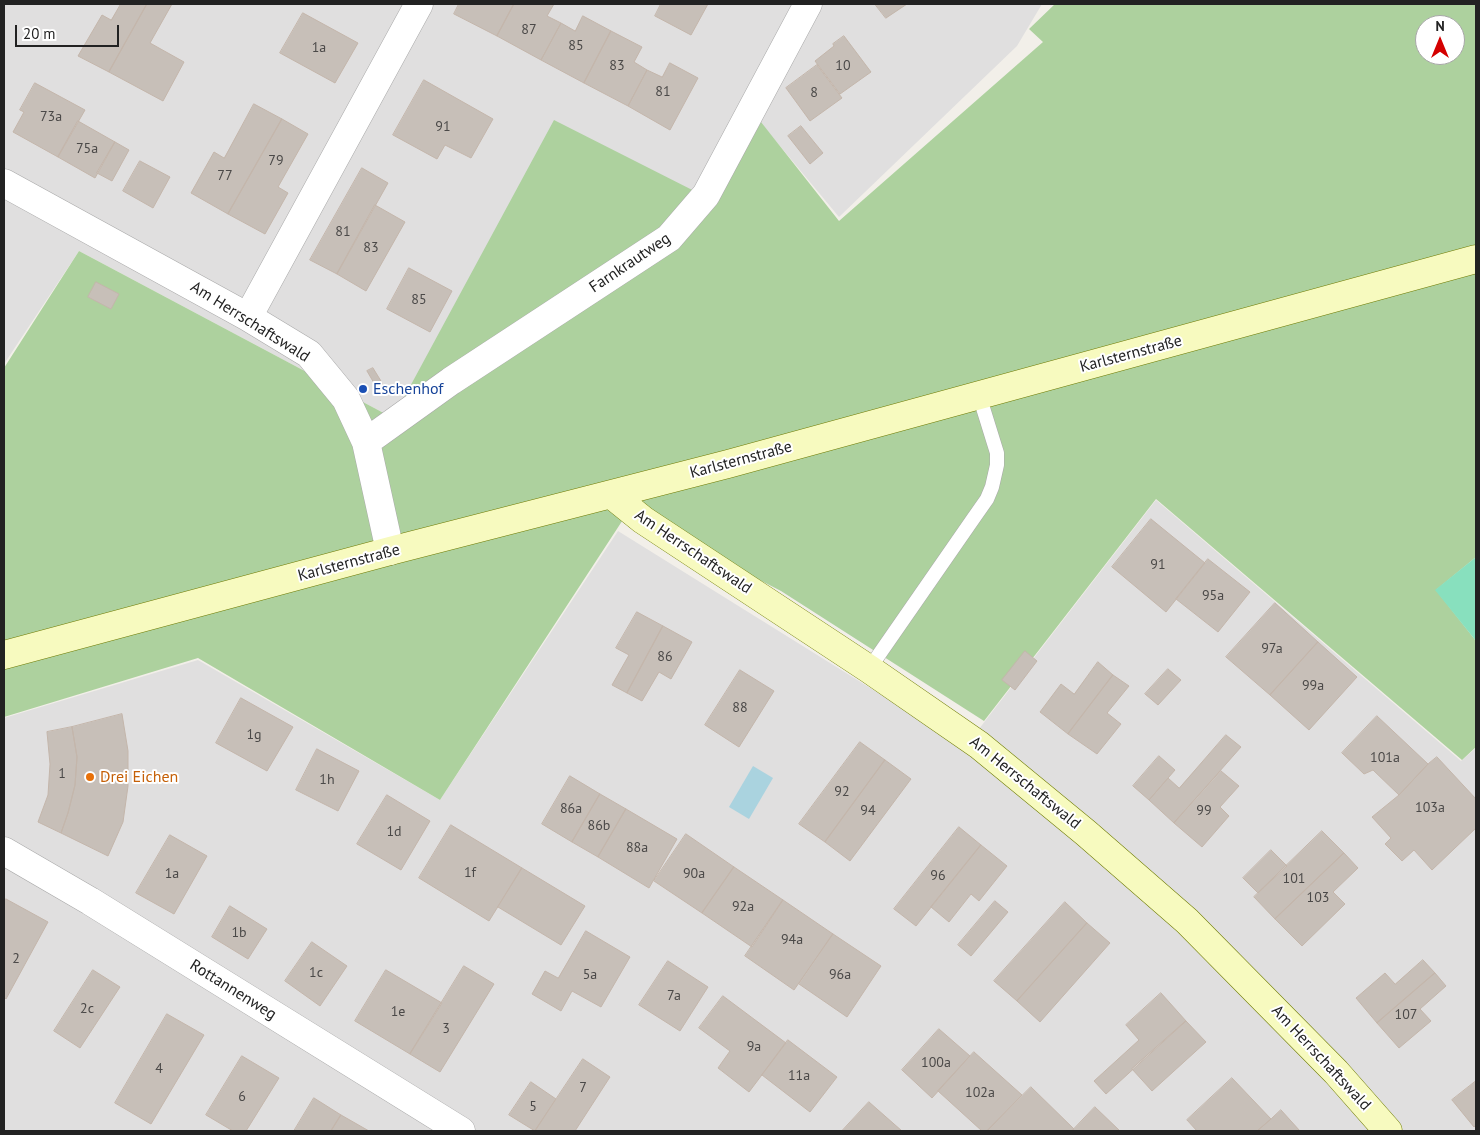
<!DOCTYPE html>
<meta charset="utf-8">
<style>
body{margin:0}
#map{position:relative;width:1480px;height:1135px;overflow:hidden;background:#f2efe9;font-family:"PT Sans",sans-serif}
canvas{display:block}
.frame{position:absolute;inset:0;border:5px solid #222;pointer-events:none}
.north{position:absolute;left:1415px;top:15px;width:50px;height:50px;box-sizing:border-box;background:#fff;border:1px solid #a7a7a7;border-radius:50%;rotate:0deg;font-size:14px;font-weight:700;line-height:20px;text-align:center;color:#222}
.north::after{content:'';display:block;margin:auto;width:18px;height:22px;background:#d40000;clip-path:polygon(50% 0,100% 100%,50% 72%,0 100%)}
.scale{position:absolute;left:15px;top:25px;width:104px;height:22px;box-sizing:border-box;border:2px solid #222;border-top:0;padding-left:6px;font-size:15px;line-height:18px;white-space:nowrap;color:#222;-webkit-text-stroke:4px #fff;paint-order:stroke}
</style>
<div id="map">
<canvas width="1480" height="1135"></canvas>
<div class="frame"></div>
<div class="north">N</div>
<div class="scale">20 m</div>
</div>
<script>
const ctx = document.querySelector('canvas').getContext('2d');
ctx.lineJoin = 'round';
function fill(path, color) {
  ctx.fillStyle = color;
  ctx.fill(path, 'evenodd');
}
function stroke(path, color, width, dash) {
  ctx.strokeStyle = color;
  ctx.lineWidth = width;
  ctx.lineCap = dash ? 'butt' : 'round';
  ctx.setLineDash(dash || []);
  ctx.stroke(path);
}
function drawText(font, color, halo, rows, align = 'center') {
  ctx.font = font + ' "PT Sans",sans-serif';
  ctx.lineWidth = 4;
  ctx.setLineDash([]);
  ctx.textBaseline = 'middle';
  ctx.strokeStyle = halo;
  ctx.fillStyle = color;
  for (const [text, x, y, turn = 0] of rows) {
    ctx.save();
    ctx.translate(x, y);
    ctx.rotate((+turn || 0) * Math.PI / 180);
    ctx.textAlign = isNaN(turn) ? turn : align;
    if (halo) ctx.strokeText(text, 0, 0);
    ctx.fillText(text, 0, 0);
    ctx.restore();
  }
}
fill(new Path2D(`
 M 4,4 L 1042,4 L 1017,46 L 839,217 L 760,122 L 716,202 L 393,418 L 79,251 L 4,364 Z
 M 1156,500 L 1461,761 L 1476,748 L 1476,1131 L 4,1131 L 4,718 L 198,660 L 440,800 L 618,531 L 965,747 Z`), '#e0dfdf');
fill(new Path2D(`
 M 1055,4 L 1476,4 L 1476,557 L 1436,590 L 1476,641 L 1476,747 L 1462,760 L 1156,499 L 984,721 L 781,591 L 628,512 L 440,800 L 198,658 L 4,717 L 4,368 L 79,251 L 393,418 L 554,120 L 716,202 L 761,122 L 839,221 L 1043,42 L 1029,29 ZM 1425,25 L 1455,25 L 1455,55 L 1425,55 Z`), '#add19e');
fill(new Path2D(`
 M 1476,557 L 1476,641 L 1435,590 Z`), '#88e0be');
fill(new Path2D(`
 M 753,766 L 773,778 L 749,819 L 729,807 Z`), '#aad3df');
const building = new Path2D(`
 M 121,4 L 147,4 L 109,72 L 78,56 L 102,15 L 111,20 Z
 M 147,4 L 172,4 L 150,43 L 184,62 L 163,101 L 109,72 Z
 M 459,4 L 514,4 L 497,36 L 454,14 Z
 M 514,4 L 554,4 L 547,16 L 561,23 L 541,60 L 497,36 Z
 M 661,4 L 708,4 L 691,35 L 655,16 Z
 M 875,4 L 907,4 L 886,18 Z
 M 303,13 L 358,43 L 335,83 L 280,53 Z
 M 583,16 L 611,31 L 584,83 L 541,60 L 561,23 L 575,31 Z
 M 611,31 L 642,47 L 634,62 L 647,70 L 628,106 L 584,83 Z
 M 844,36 L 871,72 L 840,94 L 815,61 L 834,46 L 833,44 Z
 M 670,63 L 698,78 L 670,130 L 628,106 L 647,70 L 662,77 Z
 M 817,65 L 842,98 L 810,121 L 786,88 Z
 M 424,80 L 493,119 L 471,158 L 445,145 L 437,159 L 393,135 Z
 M 35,83 L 85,110 L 58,157 L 13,132 L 24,112 L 20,110 Z
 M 254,104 L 282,119 L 228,214 L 191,193 L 214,152 L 224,158 Z
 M 282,119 L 308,134 L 278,187 L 288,193 L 265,234 L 228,214 Z
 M 78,121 L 115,142 L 95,178 L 58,157 Z
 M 801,126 L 823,153 L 810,164 L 788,136 Z
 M 115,142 L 129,150 L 112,181 L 97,173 Z
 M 140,161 L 170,177 L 153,208 L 123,191 Z
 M 362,168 L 388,183 L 337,274 L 310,260 Z
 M 375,205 L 405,222 L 366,291 L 337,274 Z
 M 409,268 L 452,291 L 430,332 L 387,309 Z
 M 96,282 L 119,294 L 111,309 L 88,297 Z
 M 373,368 L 384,386 L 378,390 L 367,371 Z
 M 1151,519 L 1205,563 L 1166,612 L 1112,567 Z
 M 1208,559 L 1250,592 L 1218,632 L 1176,599 Z
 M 1275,603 L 1318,642 L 1270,695 L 1226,657 Z
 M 637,612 L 663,626 L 627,693 L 612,685 L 629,655 L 616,648 Z
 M 663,626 L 692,642 L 671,679 L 659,672 L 642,701 L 627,693 Z
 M 1318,642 L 1357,677 L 1309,730 L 1270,695 Z
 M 1025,651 L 1037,661 L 1015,690 L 1002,680 Z
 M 1098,662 L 1113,675 L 1068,734 L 1040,712 L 1061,684 L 1074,694 Z
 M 1168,669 L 1181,680 L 1158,705 L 1145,694 Z
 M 740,670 L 774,691 L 739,747 L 705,725 Z
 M 1113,675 L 1129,686 L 1107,713 L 1121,724 L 1097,754 L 1068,734 Z
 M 241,698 L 293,727 L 267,771 L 216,743 Z
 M 122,714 L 128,751 L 128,786 L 123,822 L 108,856 L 61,833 L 68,813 L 75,785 L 77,757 L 72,727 Z
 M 1377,716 L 1428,764 L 1399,795 L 1373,770 L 1364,774 L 1342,753 Z
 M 72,727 L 77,757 L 75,785 L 68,813 L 61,833 L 38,822 L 48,795 L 50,764 L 47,732 Z
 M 1226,735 L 1241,747 L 1174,823 L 1149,800 L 1168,778 L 1179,788 Z
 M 860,742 L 885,760 L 825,842 L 799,824 Z
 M 317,749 L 359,771 L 338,811 L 296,790 Z
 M 1159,756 L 1175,770 L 1149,800 L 1133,786 Z
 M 1437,757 L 1476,799 L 1476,828 L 1432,870 L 1414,850 L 1402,861 L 1385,844 L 1391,838 L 1372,817 L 1399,795 L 1428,764 Z
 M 885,760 L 911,779 L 850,861 L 825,842 Z
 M 1221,771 L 1239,786 L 1220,807 L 1229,816 L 1202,847 L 1174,823 Z
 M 570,776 L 600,794 L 572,842 L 542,824 Z
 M 600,794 L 626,809 L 598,857 L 572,842 Z
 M 387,795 L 430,821 L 401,870 L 357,844 Z
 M 626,809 L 677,839 L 649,888 L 598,857 Z
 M 451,825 L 522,868 L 489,921 L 419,878 Z
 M 959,827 L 981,845 L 916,926 L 894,909 Z
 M 1322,831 L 1344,853 L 1275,919 L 1254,897 Z
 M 686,834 L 734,867 L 702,913 L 654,881 Z
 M 170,835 L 207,856 L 174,914 L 136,893 Z
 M 981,845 L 1007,866 L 979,901 L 971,894 L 949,922 L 931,907 Z
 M 1271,850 L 1287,866 L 1258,893 L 1243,878 Z
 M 1344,853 L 1358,868 L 1333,892 L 1345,904 L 1302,946 L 1275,919 Z
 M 734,867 L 783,900 L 752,947 L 702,913 Z
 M 522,868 L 585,906 L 561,945 L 498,907 Z
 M 6,899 L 48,922 L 6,999 L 4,997 L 4,902 Z
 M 783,900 L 833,934 L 794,990 L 745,956 Z
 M 995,901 L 1008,912 L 971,956 L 958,945 Z
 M 1065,902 L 1087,923 L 1017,1001 L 994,981 Z
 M 230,906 L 267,929 L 248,959 L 212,937 Z
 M 1087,923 L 1110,943 L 1040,1022 L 1017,1001 Z
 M 586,931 L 630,957 L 601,1007 L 572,991 L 561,1011 L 532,994 L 545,971 L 558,978 Z
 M 833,934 L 881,966 L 847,1017 L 799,984 Z
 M 312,942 L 347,966 L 320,1006 L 285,981 Z
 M 1423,960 L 1435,973 L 1377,1023 L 1356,998 L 1385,973 L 1395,984 Z
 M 668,961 L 708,987 L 680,1031 L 639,1005 Z
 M 464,966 L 494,984 L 440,1072 L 410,1054 Z
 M 93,970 L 120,987 L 80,1048 L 54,1031 Z
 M 386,970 L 442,1003 L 410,1054 L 355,1021 Z
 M 1435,973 L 1446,986 L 1420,1009 L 1431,1021 L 1399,1048 L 1377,1023 Z
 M 1161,993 L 1186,1021 L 1106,1094 L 1094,1081 L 1139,1040 L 1126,1025 Z
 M 723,996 L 786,1043 L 749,1092 L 718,1068 L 730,1051 L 699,1028 Z
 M 167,1014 L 204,1035 L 151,1124 L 115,1103 Z
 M 1186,1021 L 1206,1042 L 1152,1091 L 1132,1069 Z
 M 939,1029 L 970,1056 L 932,1098 L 902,1070 Z
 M 788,1040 L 837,1077 L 810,1112 L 762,1075 Z
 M 974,1052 L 1022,1095 L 987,1131 L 982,1131 L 938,1091 Z
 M 242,1056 L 279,1078 L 246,1131 L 233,1131 L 206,1115 Z
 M 583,1059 L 610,1077 L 575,1131 L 535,1131 Z
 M 1232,1078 L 1271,1119 L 1257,1131 L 1197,1131 L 1187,1120 Z
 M 1476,1081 L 1476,1125 L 1474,1127 L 1452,1100 Z
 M 531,1082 L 556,1099 L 535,1131 L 509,1115 Z
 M 1031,1087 L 1074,1129 L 1072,1131 L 987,1131 Z
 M 314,1098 L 341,1115 L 331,1131 L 294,1131 Z
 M 869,1102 L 902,1131 L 842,1131 Z
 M 1095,1107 L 1120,1131 L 1072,1131 Z
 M 1281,1110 L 1300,1131 L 1257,1131 L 1271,1119 Z
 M 341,1115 L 369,1131 L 331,1131 Z`);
fill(building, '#c7bfb8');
stroke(building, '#c4b6ab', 1);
const lane = new Path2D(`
 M 869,669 L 973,519 L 987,499 L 992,487 L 997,465 L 997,453 L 979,395`);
const street = new Path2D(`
 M 4,183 L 248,317 L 309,354 L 346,399 L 366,442 L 390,551
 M 248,317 L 419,4
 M 366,442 L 451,381 L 669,238 L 706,195 L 808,4
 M 4,851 L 90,901 L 461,1131`);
const secondary = new Path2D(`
 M 612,495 L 643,520 L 869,669 L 979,745 L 1086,833 L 1187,921 L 1336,1072 L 1388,1131
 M 4,655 L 390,551 L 728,464 L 1476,259`);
stroke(lane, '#a9a9a9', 15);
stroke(street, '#a9a9a9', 29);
stroke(secondary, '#707d05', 29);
stroke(lane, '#fff', 14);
stroke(street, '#fff', 28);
stroke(secondary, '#f7fabf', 28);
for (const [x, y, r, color] of [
 [363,389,5,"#1a4fb4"],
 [90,777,5,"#e8710a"]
]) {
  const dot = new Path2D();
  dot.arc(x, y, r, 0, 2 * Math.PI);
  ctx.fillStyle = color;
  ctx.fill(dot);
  stroke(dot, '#fff', 2);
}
drawText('14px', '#4b4948', null, [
 ["87",529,30],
 ["85",576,46],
 ["1a",319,48],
 ["83",617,66],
 ["10",843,66],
 ["81",663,92],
 ["8",814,93],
 ["73a",51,117],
 ["91",443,127],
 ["75a",87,149],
 ["79",276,161],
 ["77",225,176],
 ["81",343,232],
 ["83",371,248],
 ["85",419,300],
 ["91",1158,565],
 ["95a",1213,596],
 ["97a",1272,649],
 ["86",665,657],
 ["99a",1313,686],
 ["88",740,708],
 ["1g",254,735],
 ["101a",1385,758],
 ["1",62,774],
 ["1h",327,780],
 ["92",842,792],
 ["103a",1430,808],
 ["86a",571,809],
 ["94",868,811],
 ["99",1204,811],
 ["86b",599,826],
 ["1d",394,832],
 ["88a",637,848],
 ["1f",470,873],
 ["1a",172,874],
 ["90a",694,874],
 ["96",938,876],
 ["101",1294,879],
 ["103",1318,898],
 ["92a",743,907],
 ["1b",239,933],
 ["94a",792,940],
 ["2",16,959],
 ["1c",316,973],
 ["5a",590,975],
 ["96a",840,975],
 ["7a",674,996],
 ["2c",87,1009],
 ["1e",398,1012],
 ["107",1406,1015],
 ["3",446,1029],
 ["9a",754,1047],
 ["100a",936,1063],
 ["4",159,1069],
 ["11a",799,1076],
 ["7",583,1088],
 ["102a",980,1093],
 ["6",242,1097],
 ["5",533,1107]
]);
drawText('16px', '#222', '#fff', [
 ["Farnkrautweg",630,263,-34],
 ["Am Herrschaftswald",250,322,32],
 ["Karlsternstraße",1131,354,-15],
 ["Karlsternstraße",741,460,-15],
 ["Am Herrschaftswald",693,552,34],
 ["Karlsternstraße",349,563,-15],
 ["Am Herrschaftswald",1025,783,39],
 ["Rottannenweg",233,990,32],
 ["Am Herrschaftswald",1321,1058,47]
]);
drawText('16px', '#164399', '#fff', [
 ["Eschenhof",373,389]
], 'left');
drawText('16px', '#c56008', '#fff', [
 ["Drei Eichen",100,777]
], 'left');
</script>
